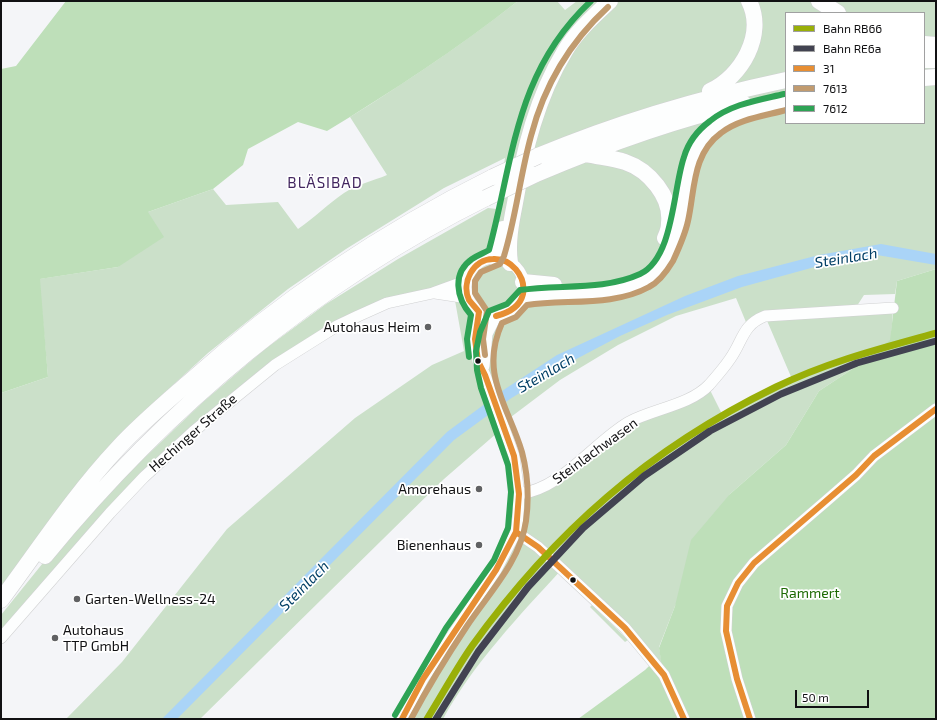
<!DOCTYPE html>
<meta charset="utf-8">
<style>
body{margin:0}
#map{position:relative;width:937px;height:720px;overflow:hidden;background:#f4f5f8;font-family:"Exo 2",sans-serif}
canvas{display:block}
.frame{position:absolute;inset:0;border:2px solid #111113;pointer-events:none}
.legend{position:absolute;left:785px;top:12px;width:140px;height:112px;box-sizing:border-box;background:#fff;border:1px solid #a0a0a1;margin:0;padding:5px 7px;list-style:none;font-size:12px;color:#111113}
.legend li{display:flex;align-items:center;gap:8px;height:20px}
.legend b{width:20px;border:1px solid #a0a0a1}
.scale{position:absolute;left:795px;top:690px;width:74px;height:18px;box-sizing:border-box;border:2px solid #111113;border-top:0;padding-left:5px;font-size:12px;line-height:14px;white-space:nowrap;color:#111113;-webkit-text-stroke:3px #fff;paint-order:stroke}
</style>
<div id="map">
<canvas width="937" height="720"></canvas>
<div class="frame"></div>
<ul class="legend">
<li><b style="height:5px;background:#99af08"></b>Bahn RB66</li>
<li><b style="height:5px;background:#424351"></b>Bahn RE6a</li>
<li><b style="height:5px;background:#e78e33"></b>31</li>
<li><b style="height:5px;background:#c19b6f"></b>7613</li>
<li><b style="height:5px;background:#2ea355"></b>7612</li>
</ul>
<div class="scale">50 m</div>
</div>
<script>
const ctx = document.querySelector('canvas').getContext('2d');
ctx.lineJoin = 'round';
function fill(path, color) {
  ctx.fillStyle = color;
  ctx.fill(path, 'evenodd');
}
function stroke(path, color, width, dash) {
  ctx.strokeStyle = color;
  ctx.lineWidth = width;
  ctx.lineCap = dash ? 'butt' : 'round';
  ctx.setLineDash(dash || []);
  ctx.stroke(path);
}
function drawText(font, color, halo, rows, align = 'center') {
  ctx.font = font + ' "Exo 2",sans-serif';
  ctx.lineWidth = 3.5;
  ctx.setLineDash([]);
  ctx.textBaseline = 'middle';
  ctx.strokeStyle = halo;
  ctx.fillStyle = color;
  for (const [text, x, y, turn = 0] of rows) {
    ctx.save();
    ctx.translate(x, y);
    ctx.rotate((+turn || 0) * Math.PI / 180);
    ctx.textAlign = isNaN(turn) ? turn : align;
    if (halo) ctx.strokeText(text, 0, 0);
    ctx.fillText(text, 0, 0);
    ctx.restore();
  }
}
fill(new Path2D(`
 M 518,1 L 557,1 L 565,10 L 577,1 L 936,1 L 936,269 L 897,281 L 895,294 L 864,295 L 855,309 L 893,308 L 891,340 L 860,364 L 819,391 L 786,445 L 730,494 L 675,606 L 659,647 L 664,675 L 562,569 C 520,615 473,664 443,719 L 402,719 L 508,549 L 519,494 L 528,493 L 630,422 L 708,386 L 722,414 L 792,379 L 765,316 L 748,327 L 736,298 L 676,316 L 618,345 L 560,380 L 503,423 L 497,433 L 444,479 L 200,719 L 66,719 L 122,662 L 227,529 L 355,418 L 432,365 L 464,351 L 454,295 L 387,303 L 275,365 L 169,452 L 1,638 L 1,615 L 51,553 L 98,502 L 203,402 L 265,349 L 326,304 L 398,259 L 488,208 L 497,209 L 505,158 L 444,188 L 346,249 L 288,289 L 208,353 L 136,419 L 1,595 L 1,393 L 48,377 L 39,279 L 118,267 L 148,212 L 213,189 L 226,205 L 278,202 L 298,229 C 314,218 328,204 344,193 C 357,184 373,181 387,175 L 350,117 C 408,81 464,43 518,1 ZM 786,13 L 924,13 L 924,123 L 786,123 Z
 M 592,605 L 628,640 L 625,642 L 590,607 Z`), '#cbe0c9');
fill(new Path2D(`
 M 66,1 L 518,1 C 457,49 393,91 327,131 L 298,122 L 248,149 L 243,165 L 213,189 L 148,212 L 164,237 L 118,267 L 40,279 L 48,377 L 1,393 L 1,69 L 16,66 Z
 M 936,269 L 936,719 L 578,719 L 645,670 L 652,663 L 663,674 L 659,648 L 675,606 L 691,540 L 730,494 L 786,445 L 819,391 L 860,364 L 890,340 L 897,281 Z`), '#bedfb9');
fill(new Path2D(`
 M 881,244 L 936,254 L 936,265 L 877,255 L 822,265 L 742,287 L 667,315 L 620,336 L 563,366 L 510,399 L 454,440 L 177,719 L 162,719 L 447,432 L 505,389 L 557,355 L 685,296 L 738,276 L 819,255 Z`), '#aad4f7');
const minor = new Path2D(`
 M466 287a29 29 0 1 1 58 0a29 29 0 1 1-58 0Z
 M 435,293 L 468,298
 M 484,366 L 487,334 L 496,316
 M 519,494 C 562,489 593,443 629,422 C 653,409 690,405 709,385 C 716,377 724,368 730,359 C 743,341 742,325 765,316 L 893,308
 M 516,532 L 538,547 L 625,628 L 664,675 L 684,719
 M 1,638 L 110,513 L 144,477 L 194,431 L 275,365 L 337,326 L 358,316 L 387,303 L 433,293 L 466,281
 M 402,719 L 423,679 L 496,570 L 516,532 L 518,517 L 519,494 L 514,456 L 485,375 L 478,361 L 475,339 L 479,312
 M 750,719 L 737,679 L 726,631 L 727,606 L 738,583 L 754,563 L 825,502 L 856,475 L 874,456 L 936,409`);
const highway = new Path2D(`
 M 819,1 L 838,13
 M 924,44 L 936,45
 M 924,60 L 936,60
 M 924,78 L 936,77
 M 710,91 C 741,77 766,35 749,1
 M 586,154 C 599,157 613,158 625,162 C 649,170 672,197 669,223 C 669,228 667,234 665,238
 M 538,156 C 619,122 701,98 786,80
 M 534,175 C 602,146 672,120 744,104
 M 495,258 L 503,229
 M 510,263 C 507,243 511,223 515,203 C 524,150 537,97 565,51 C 576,32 594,16 610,1
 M 523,282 L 554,285
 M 522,298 C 562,290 606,299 644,281 C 652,277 659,268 664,260 C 671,247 676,234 680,220 C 688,185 682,153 715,127 C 735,112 763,108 786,102
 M 45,556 C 166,408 315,283 486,198
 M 1,600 C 39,549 74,495 118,448 C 139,425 164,404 188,383 C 280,301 382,232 493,177`);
stroke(minor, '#d0d1d2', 12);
stroke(highway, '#d0d1d2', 17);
stroke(minor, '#fdfefe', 11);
stroke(highway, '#fdfefe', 16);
const highwayBridge = new Path2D(`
 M 493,177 L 538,156
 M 486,198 L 534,175`);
stroke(highwayBridge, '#d0d1d2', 17, []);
stroke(highwayBridge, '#fdfefe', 16);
stroke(new Path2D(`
 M 479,312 C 476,308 472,304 469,300 C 461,283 473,259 493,259 C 511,258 526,276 523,294 C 520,307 508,313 496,316
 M 516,532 L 538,547 L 625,628 L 664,675 L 684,719
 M 402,719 L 423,679 L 496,570 L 516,532 L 519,494 L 514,456 L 485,375 L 478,361 L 475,339 L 479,312
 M 750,719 L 737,679 L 726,631 L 727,606 L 738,583 L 754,563 L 856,475 L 874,456 L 936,409`), '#e78e33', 6);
stroke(new Path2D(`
 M 485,355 L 483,339 L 487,311 L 475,293 L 475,281 L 481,272 L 500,264 L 504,256 C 516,217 520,176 531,136 C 544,86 570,42 608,7
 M 411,719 C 428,687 447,656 467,626 C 489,593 520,562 526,521 C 529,499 528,475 522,452 C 508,405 479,374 502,323 L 516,317 L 527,305 C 566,299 613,307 649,287 C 659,282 667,271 673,261 C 679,248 685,235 688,221 C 695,190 692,154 721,133 C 739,119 764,116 786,110`), '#c19b6f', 6);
stroke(new Path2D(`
 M 469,357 L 467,339 L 471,315 C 456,298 452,273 472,259 C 478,255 484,253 489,250 C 514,157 515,72 591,1
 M 395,715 L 446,628 L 494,560 L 508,528 L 511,492 L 508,465 L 481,388 L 477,370 L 476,351 L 480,332 L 489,311 L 507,304 L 520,290 C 559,284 603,291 640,274 C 674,258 673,188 684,157 C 688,143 698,130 710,121 C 731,104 759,100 784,94`), '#2ea355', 6);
stroke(new Path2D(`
 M 427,719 C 442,695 456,669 472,646 C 555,531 649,449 776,387 C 827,362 882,348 936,333`), '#99af08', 7);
stroke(new Path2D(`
 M 436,719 L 478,652 L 528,587 L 583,528 L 644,476 L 710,431 L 781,394 L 857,363 L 936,341`), '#424351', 7);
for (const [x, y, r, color] of [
 [428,327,4,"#606163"],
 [478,361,3.5,"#111113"],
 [479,489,4,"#606163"],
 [479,545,4,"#606163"],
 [573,580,3.5,"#111113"],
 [77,599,4,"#606163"],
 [55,638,4,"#606163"]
]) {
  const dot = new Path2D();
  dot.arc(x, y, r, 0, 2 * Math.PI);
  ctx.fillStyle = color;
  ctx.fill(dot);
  stroke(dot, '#fff', 1.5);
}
drawText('14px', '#111113', '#fff', [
 ["Autohaus Heim",420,327],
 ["Amorehaus",471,489],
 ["Bienenhaus",471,545],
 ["Garten-Wellness-24",85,599,"left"],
 ["Autohaus",63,630,"left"],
 ["TTP GmbH",63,646,"left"]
], 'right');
drawText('14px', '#111113', '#fff', [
 ["Hechinger Straße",193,433,-41],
 ["Steinlachwasen",595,451,-36]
]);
drawText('14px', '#1d6a04', '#fff', [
 ["Rammert",810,593]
]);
ctx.letterSpacing = '1px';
drawText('15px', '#432760', '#fff', [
 ["BLÄSIBAD",325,183]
]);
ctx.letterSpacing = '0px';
drawText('italic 15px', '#034067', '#fff', [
 ["Steinlach",846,258,-9],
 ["Steinlach",546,373,-30],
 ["Steinlach",304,586,-45]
]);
</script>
